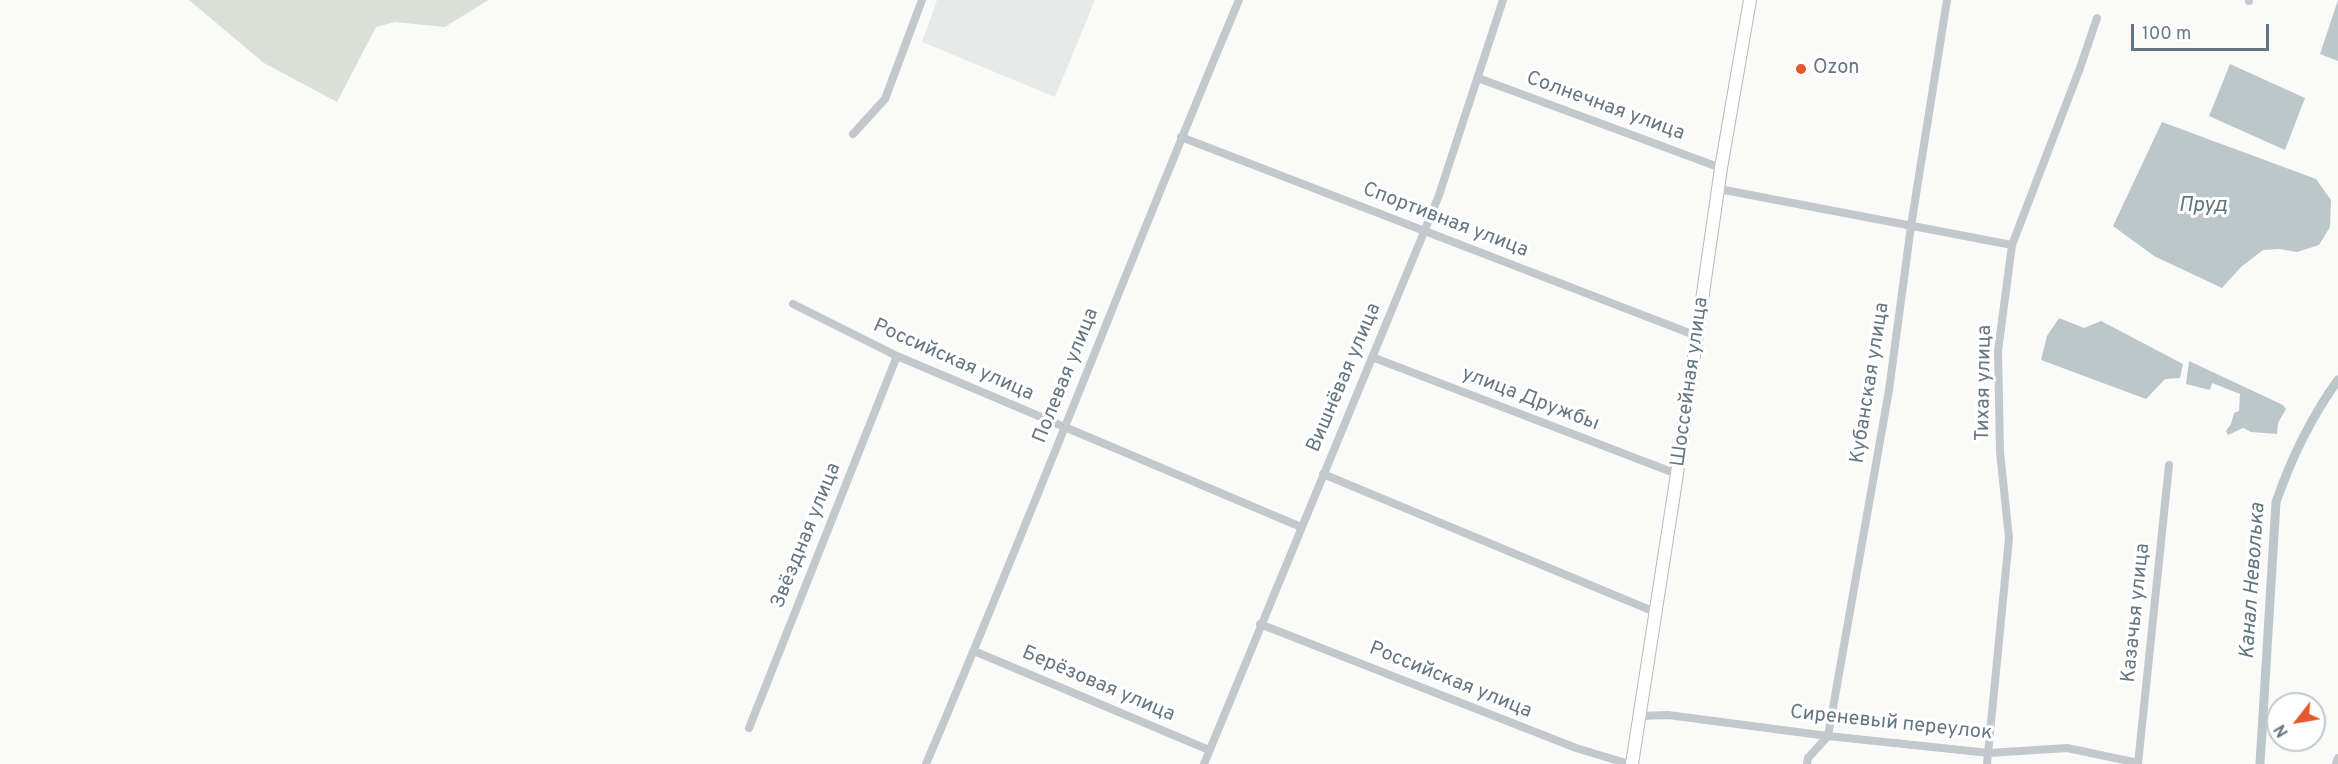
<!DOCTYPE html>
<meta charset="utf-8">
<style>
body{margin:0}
#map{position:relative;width:2338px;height:764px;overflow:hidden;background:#fafaf8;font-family:Overpass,sans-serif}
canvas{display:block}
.north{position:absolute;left:2266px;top:692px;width:60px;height:60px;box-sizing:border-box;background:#fff;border:2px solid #c1c8cd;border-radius:50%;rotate:239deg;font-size:16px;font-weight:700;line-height:24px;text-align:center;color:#657683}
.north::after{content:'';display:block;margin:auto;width:21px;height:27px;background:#e4572e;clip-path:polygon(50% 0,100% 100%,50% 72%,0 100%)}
.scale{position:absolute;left:2131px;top:24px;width:138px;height:27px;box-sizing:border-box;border:3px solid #657683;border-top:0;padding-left:8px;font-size:18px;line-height:21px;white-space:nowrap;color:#657683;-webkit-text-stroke:4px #fff;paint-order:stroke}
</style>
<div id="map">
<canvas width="2338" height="764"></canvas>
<div class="north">N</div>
<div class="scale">100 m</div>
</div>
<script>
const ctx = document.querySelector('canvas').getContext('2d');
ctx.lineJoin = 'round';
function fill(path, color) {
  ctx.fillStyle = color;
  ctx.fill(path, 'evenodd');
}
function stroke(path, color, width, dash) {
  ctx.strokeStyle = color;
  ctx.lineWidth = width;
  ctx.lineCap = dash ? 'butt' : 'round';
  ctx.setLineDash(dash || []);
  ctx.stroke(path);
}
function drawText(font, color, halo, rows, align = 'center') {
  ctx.font = font + ' Overpass,sans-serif';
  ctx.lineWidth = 6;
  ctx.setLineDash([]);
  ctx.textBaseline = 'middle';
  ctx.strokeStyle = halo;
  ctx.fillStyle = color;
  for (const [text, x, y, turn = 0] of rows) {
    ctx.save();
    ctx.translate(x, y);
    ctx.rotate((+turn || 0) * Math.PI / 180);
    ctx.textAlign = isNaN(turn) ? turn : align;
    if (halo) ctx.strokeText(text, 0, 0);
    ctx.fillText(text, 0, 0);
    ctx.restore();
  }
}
fill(new Path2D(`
 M 937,0 L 1095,0 L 1055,97 L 922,42 Z`), '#e8e9e9');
fill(new Path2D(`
 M 189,0 L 488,0 L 445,27 L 395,22 L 376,27 L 337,102 L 264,63 Z`), '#dadfd7');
fill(new Path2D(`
 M 2338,0 L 2338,61 L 2320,54 Z
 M 2230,64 L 2305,98 L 2285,150 L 2209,116 Z
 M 2162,122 L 2316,179 L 2331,200 L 2330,227 L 2319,245 L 2297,252 L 2279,249 L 2263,250 L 2241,267 L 2222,288 L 2154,256 L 2113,226 Z
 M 2059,318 L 2084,328 L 2101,321 L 2183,364 L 2180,378 L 2165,379 L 2146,399 L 2041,360 L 2047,336 Z
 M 2189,361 L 2283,405 L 2286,409 L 2278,423 L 2277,434 L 2251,432 L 2243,428 L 2228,435 L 2226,431 L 2231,424 L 2234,413 L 2239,411 L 2240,394 L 2212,383 L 2210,390 L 2186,384 Z`), '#bbc7cb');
stroke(new Path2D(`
 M 2260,764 L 2276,502 C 2291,459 2312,416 2338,380`), '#bbc7cb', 9);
const secondary = new Path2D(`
 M 1632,764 L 1677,474 L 1721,168 L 1750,0`);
stroke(secondary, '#b3babf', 14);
stroke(new Path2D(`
 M 2249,1 L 2249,0
 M 1478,78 L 1721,168
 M 853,134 L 885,99 L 922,0
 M 1181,137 L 1697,336
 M 1719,189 L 2012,245
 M 793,304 L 897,356 L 1301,527
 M 1372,357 L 1677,474
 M 1323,474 L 1655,612
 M 1260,624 L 1576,748 L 1629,764
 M 974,651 L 1209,750
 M 1640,716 L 1668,715 L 1828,736 L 1989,753 L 2067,748 L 2138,763
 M 749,728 L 897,356
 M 926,764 C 1034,511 1132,254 1239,0
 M 1204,764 L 1424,232 L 1439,195 L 1503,0
 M 1807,764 L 1808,758 L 1828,736 L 1889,390 L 1911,226 L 1947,0
 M 1987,764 L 2009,538 L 2000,452 L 1998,351 L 2012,245 L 2080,68 L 2097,18
 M 2138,764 L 2169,465
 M 2336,764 L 2338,758`), '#c3c8cc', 8);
stroke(secondary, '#fff', 12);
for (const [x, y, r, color] of [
 [1801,69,6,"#e4572e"]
]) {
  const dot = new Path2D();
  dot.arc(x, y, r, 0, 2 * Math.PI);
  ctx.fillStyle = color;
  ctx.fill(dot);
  stroke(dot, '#fff', 2);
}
drawText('20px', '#657683', '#fff', [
 ["Ozon",1813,69]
], 'left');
drawText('20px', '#657683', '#fff', [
 ["Солнечная улица",1605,107,20],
 ["Спортивная улица",1445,221,21],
 ["Российская улица",953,361,24],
 ["Полевая улица",1067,376,-68],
 ["Вишнёвая улица",1345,378,-67],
 ["Шоссейная улица",1691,382,-82],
 ["Кубанская улица",1871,383,-81],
 ["Тихая улица",1985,383,-89],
 ["улица Дружбы",1530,400,21],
 ["Звёздная улица",807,536,-68],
 ["Казачья улица",2137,613,-84],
 ["Российская улица",1450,681,22],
 ["Берёзовая улица",1098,685,23],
 ["Сиреневый переулок",1891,724,6]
]);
drawText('italic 21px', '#60757c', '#fff', [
 ["Пруд",2203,207],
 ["Канал Неволька",2254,581,-86]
]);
</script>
